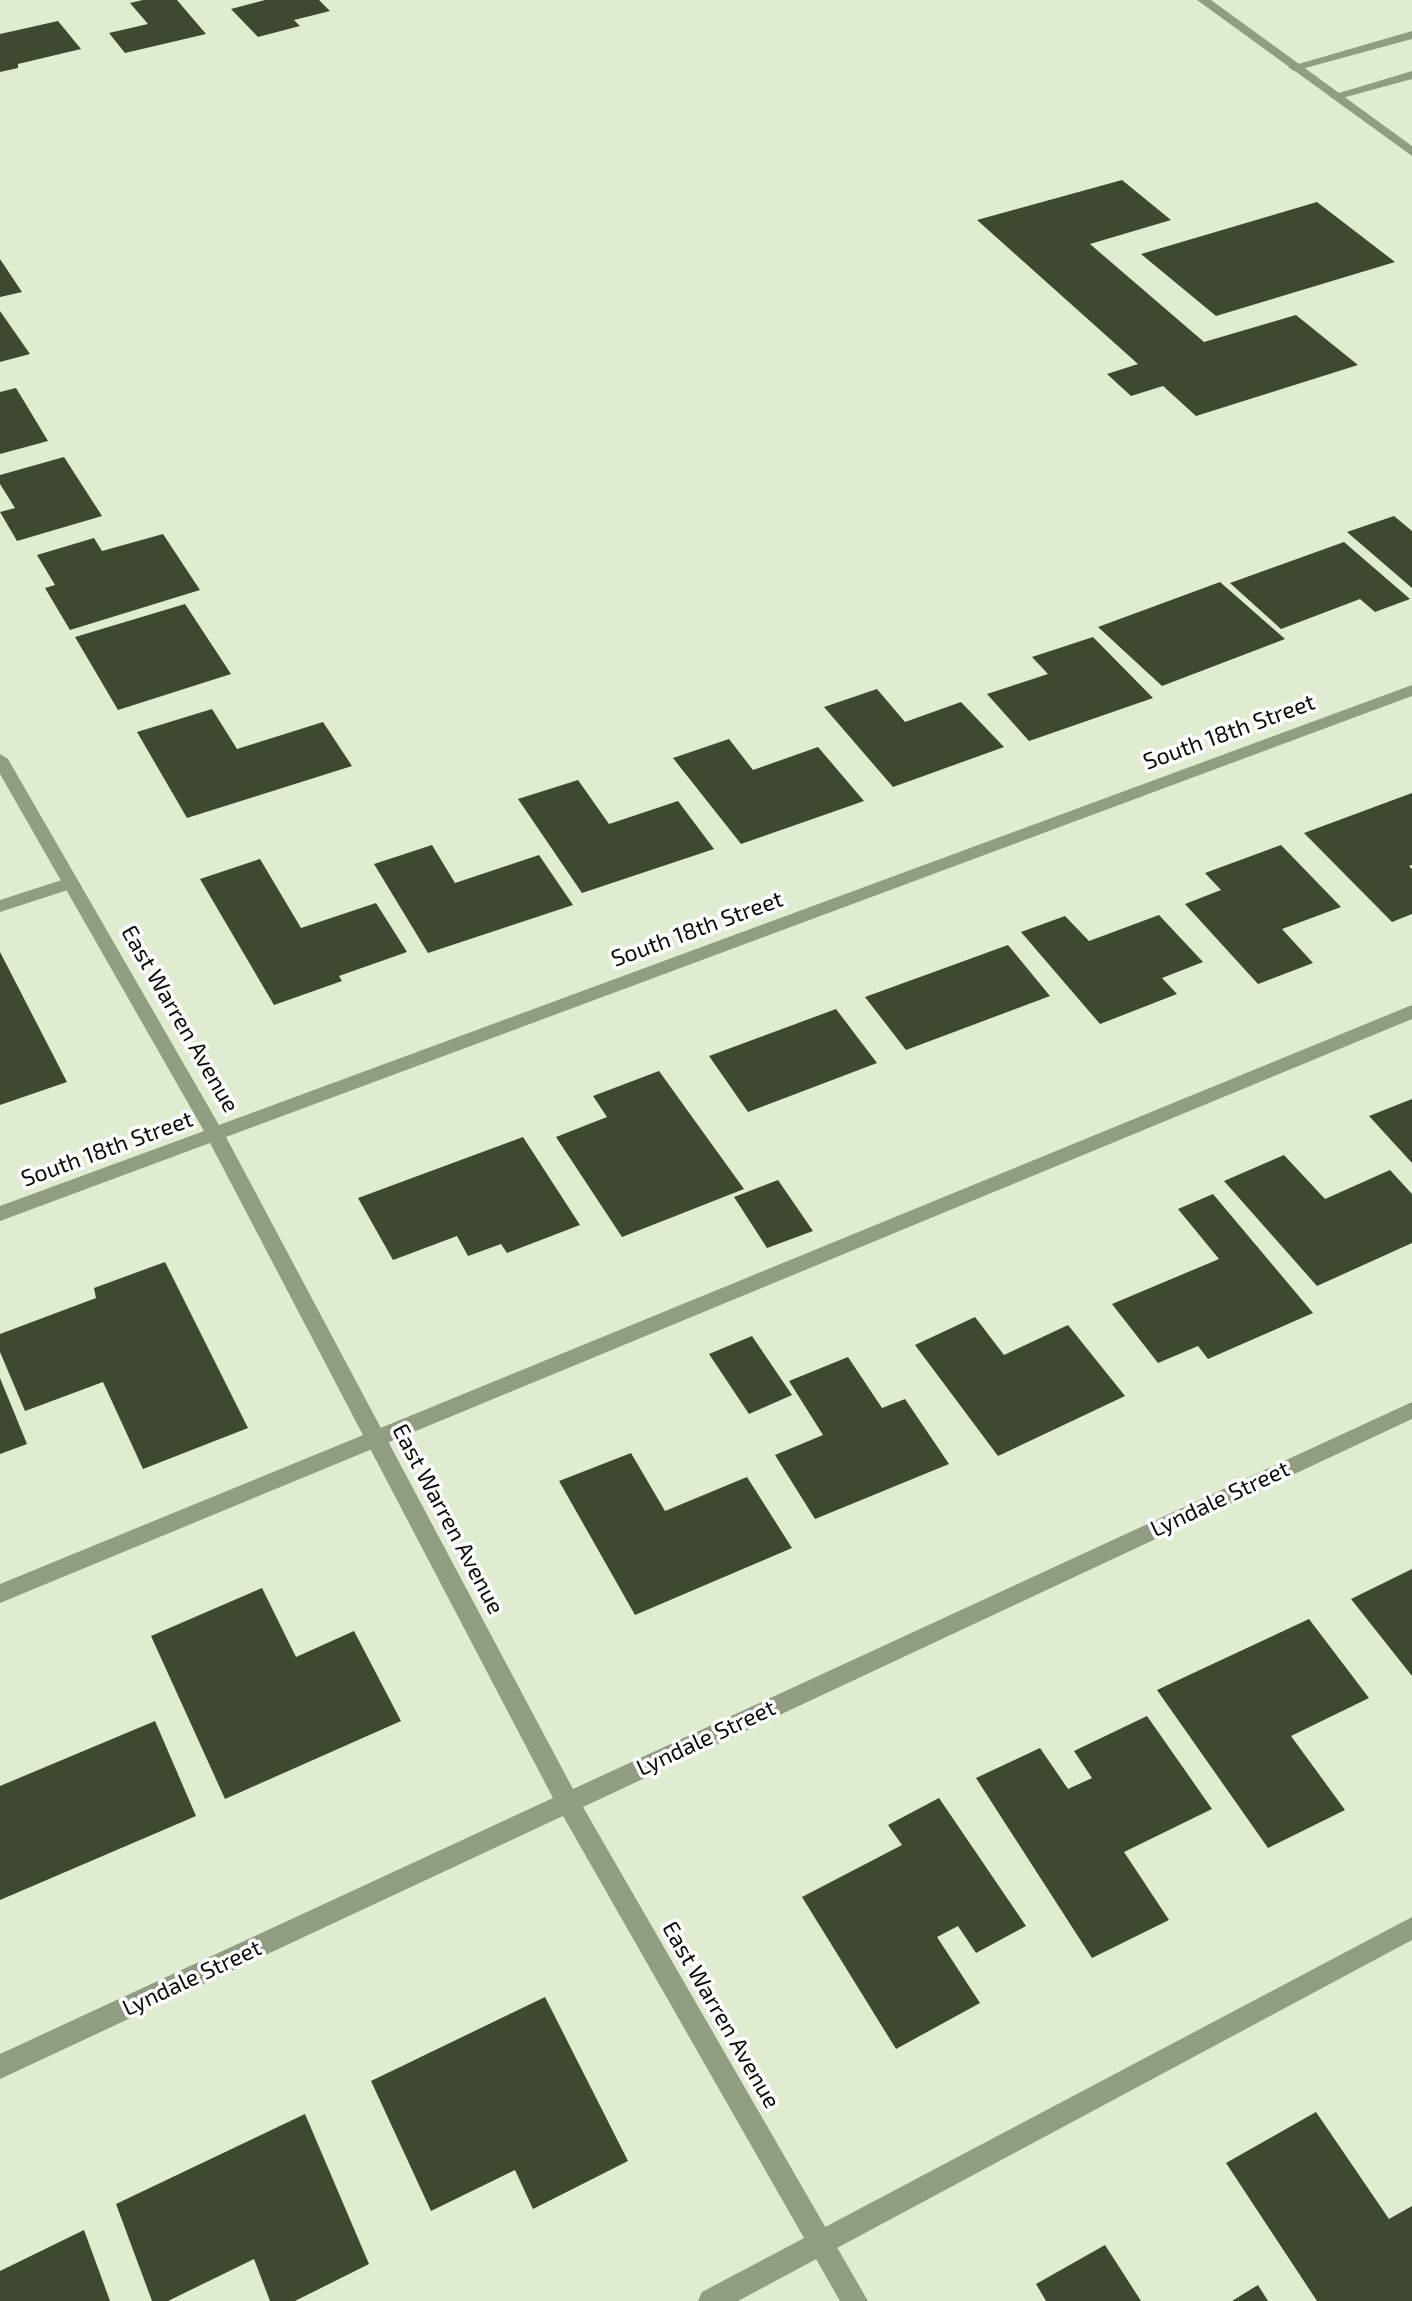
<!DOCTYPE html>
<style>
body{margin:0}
canvas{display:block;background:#e0ecd0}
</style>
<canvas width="1412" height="2301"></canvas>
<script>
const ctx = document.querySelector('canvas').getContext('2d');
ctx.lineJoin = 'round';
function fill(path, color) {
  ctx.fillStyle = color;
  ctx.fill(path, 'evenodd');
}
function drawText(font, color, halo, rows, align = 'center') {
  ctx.font = font + ' "Exo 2",sans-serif';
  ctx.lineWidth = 7;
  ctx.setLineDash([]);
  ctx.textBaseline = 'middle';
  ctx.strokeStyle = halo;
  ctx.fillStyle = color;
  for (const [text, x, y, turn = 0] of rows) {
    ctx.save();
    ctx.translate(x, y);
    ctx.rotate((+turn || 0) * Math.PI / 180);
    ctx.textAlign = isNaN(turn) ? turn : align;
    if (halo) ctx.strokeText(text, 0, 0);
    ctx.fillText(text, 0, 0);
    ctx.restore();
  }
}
fill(new Path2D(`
 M 143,0 L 177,0 L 206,34 L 125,53 L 109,33 L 148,24 L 130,3 Z
 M 265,0 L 319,0 L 330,11 L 294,20 L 300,26 L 258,37 L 231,9 Z
 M 58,21 L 81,49 L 18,64 L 18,68 L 0,72 L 0,34 Z
 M 1122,180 L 1171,220 L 1090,244 L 1204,342 L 1296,315 L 1358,365 L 1196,416 L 1163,386 L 1131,396 L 1107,374 L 1138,364 L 977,220 Z
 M 1317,202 L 1395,262 L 1216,316 L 1141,254 Z
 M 0,259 L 22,292 L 0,297 Z
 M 0,311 L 30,354 L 0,362 Z
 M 16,388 L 48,441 L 0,454 L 0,392 Z
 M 64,457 L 102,516 L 17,541 L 0,512 L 15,508 L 0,484 L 0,475 Z
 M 1394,516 L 1412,531 L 1412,588 L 1347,532 Z
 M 163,534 L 200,590 L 70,630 L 45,588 L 55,585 L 37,555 L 94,538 L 102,551 Z
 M 1344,542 L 1410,599 L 1375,612 L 1360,599 L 1281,629 L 1230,583 Z
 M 1220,582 L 1285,639 L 1162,686 L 1098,627 Z
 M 185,604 L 231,674 L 118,710 L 75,637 Z
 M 1093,637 L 1153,698 L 1029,741 L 987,694 L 1048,674 L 1032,657 Z
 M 877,689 L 905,722 L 961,702 L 1004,747 L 893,787 L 824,707 Z
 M 212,709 L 237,749 L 323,722 L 352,766 L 187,818 L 137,732 Z
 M 729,739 L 753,770 L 818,747 L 864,801 L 741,844 L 673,758 Z
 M 578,780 L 609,824 L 678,801 L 714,849 L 582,893 L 518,799 Z
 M 1412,793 L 1412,865 L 1409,866 L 1412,869 L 1412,914 L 1392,922 L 1304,833 Z
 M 432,845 L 455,883 L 539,855 L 573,905 L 428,953 L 374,864 Z
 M 1281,845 L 1341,907 L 1282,929 L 1313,963 L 1258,984 L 1185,904 L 1221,890 L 1205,873 Z
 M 260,859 L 301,928 L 376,903 L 407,952 L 339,976 L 342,981 L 274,1005 L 200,879 Z
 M 1159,915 L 1203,962 L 1162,978 L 1177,994 L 1100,1024 L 1021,932 L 1065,916 L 1089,941 Z
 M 1008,945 L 1050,996 L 906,1050 L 865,997 Z
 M 0,952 L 67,1082 L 0,1105 Z
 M 836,1009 L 877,1063 L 748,1112 L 709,1056 Z
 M 659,1071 L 744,1189 L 622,1237 L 556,1137 L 607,1117 L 593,1096 Z
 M 1412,1099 L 1412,1163 L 1369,1116 Z
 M 523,1137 L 580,1225 L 507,1253 L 501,1244 L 468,1256 L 457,1236 L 393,1260 L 358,1198 Z
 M 1284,1155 L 1325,1199 L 1390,1170 L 1412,1194 L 1412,1243 L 1317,1286 L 1224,1181 Z
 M 778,1180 L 813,1231 L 767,1248 L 734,1197 Z
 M 1213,1194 L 1313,1313 L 1208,1359 L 1198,1346 L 1158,1363 L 1112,1304 L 1219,1259 L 1178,1209 Z
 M 165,1262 L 248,1428 L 143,1469 L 103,1382 L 25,1411 L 0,1352 L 0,1334 L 96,1298 L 94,1288 Z
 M 975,1317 L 1004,1355 L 1068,1325 L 1125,1396 L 998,1456 L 915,1345 Z
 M 752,1336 L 792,1395 L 749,1414 L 709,1354 Z
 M 848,1357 L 882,1408 L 905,1399 L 949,1464 L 815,1519 L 775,1455 L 823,1435 L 789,1381 Z
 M 0,1378 L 27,1444 L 0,1454 Z
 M 631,1453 L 665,1511 L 747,1477 L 792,1548 L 635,1615 L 559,1481 Z
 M 1412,1569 L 1412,1676 L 1351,1599 Z
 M 262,1588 L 296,1657 L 354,1631 L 401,1721 L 225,1799 L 151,1636 Z
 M 1309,1619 L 1369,1698 L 1291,1736 L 1345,1810 L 1268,1848 L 1157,1690 Z
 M 1147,1716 L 1212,1809 L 1124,1852 L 1169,1920 L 1092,1958 L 976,1778 L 1040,1748 L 1068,1789 L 1092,1778 L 1074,1751 Z
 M 155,1721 L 196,1816 L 0,1900 L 0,1786 Z
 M 939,1798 L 1026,1926 L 976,1953 L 958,1926 L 937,1937 L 980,2003 L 896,2049 L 802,1897 L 902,1845 L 888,1825 Z
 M 545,1997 L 628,2161 L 533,2209 L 515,2170 L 431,2211 L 371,2081 Z
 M 1316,2112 L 1389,2219 L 1412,2206 L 1412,2301 L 1317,2301 L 1226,2163 Z
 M 305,2114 L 369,2264 L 295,2301 L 270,2301 L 254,2259 L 168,2301 L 152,2301 L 116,2204 Z
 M 84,2230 L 110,2301 L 0,2301 L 0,2271 Z
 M 1105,2245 L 1141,2301 L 1046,2301 L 1036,2284 Z
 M 1258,2285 L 1268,2301 L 1232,2301 Z`), '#3f4932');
fill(new Path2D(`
 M 71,877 L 80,883 L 77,887 L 0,912 L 0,900 Z
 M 1412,1005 L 1412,1019 L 0,1603 L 0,1584 Z
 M 1412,1917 L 1412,1940 L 738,2301 L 698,2301 L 702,2292 Z`), '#909d81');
fill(new Path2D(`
 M 1412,31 L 1412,39 L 1294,71 L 1288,67 Z
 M 1412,71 L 1412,79 L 1335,100 L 1329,96 Z
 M 1412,685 L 1412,696 L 226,1137 L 573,1789 L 1412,1402 L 1412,1419 L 583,1807 L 868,2301 L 840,2301 L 563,1816 L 0,2079 L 0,2054 L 553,1798 L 210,1143 L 0,1221 L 0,1206 L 204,1131 L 0,774 L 0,754 L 8,759 L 219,1125 Z`), '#909d81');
fill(new Path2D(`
 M 1197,0 L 1211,0 L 1412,146 L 1412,156 Z`), '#909d81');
drawText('23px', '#090d05', '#fff', [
 ["South 18th Street",1229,732,-20],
 ["South 18th Street",697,929,-20],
 ["East Warren Avenue",180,1019,60],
 ["South 18th Street",107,1149,-20],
 ["Lyndale Street",1220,1499,-25],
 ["East Warren Avenue",448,1519,62],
 ["Lyndale Street",706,1738,-25],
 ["Lyndale Street",192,1978,-25],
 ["East Warren Avenue",721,2015,60]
]);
</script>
